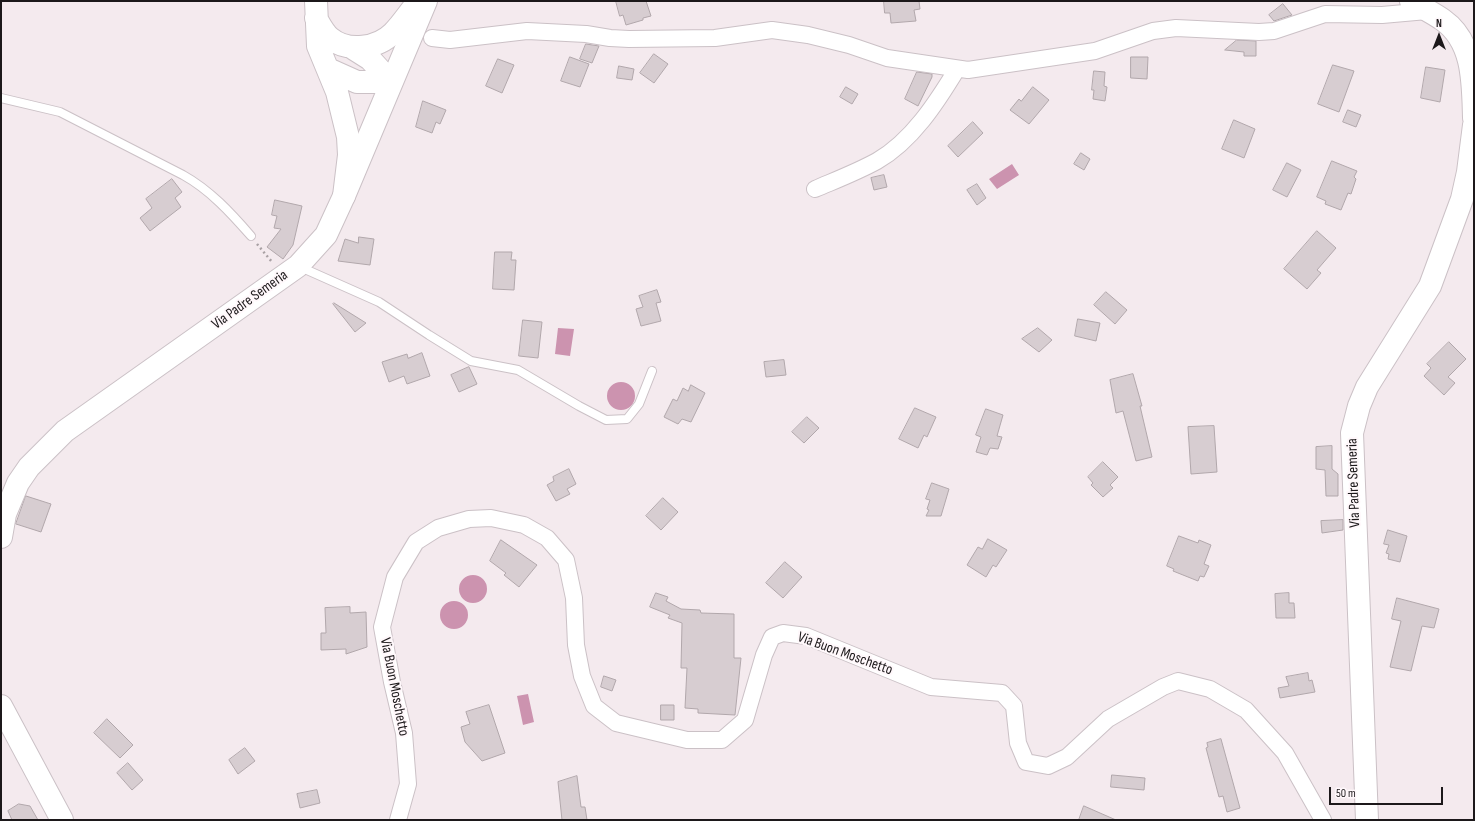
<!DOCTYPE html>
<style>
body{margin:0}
#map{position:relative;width:1475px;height:821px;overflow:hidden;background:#f4eaee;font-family:"Sofia Sans Condensed",sans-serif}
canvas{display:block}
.frame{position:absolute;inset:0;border:2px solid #1c181a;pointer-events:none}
.north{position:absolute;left:1419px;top:16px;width:40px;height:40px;-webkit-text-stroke:3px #fff8fb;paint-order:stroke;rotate:0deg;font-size:11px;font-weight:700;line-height:16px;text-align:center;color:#1c181a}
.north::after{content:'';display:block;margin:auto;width:14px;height:18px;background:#1c181a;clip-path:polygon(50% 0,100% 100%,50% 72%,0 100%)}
.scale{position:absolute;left:1329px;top:787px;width:114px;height:18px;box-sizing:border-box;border:2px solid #1c181a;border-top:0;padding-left:5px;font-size:12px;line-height:14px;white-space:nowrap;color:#1c181a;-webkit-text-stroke:3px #fff8fb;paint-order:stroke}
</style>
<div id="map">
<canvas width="1475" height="821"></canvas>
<div class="frame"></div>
<div class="north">N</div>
<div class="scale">50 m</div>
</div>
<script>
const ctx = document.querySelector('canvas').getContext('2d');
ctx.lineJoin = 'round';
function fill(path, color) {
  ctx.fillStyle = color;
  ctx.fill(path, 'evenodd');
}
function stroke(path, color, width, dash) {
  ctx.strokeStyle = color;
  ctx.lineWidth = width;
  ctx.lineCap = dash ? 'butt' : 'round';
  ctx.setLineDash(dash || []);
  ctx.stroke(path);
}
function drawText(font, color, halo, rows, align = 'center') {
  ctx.font = font + ' "Sofia Sans Condensed",sans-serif';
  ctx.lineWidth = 4;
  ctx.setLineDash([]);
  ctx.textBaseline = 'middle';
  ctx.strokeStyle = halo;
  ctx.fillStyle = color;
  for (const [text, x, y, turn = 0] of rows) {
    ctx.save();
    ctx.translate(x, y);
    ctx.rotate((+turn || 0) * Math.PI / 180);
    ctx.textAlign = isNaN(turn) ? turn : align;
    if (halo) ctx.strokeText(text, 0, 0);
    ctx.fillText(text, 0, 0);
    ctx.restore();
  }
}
fill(new Path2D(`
 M 1012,164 L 1019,175 L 997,189 L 989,179 Z
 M 558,328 L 574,329 L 570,356 L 555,354 Z
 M607 396a14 14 0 1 1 28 0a14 14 0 1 1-28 0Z
 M459 589a14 14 0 1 1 28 0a14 14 0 1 1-28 0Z
 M440 615a14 14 0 1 1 28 0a14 14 0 1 1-28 0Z
 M 528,694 L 534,722 L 523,725 L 517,696 Z`), '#cc93af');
const building = new Path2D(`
 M 616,1 L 646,1 L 651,16 L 643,18 L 643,20 L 626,25 L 623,15 L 620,16 Z
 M 884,1 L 919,1 L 920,9 L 914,10 L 916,21 L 891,23 L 890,13 L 885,13 Z
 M 1283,4 L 1292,15 L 1274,21 L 1269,15 Z
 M 1237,40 L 1256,41 L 1256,56 L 1244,56 L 1244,52 L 1225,50 Z
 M 586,44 L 599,46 L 592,63 L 580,59 Z
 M 654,54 L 668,64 L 654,83 L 640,73 Z
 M 570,57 L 589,64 L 580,87 L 561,81 Z
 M 1131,57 L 1148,57 L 1147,79 L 1131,78 Z
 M 498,59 L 514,65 L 502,93 L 486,86 Z
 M 1333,65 L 1354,71 L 1339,112 L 1318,104 Z
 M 619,66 L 634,69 L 632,80 L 617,78 Z
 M 1426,67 L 1445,70 L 1440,102 L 1421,98 Z
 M 1094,71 L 1105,72 L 1104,86 L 1107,87 L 1105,101 L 1093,99 L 1094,90 L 1092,90 Z
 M 917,72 L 932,74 L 932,77 L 918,106 L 905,99 Z
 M 846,87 L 858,94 L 852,104 L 840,97 Z
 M 1033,87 L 1049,100 L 1029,124 L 1010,110 L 1019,99 L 1021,101 Z
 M 423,101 L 446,110 L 440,124 L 436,122 L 432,133 L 416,127 Z
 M 1348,110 L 1361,115 L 1356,127 L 1343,122 Z
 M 1234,120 L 1255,129 L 1244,158 L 1222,149 Z
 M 973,122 L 983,133 L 958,157 L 948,146 Z
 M 1081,153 L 1090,159 L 1084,170 L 1074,164 Z
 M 1332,161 L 1357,171 L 1354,177 L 1356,179 L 1351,194 L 1348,193 L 1341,210 L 1325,204 L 1326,201 L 1317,197 Z
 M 1287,163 L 1301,170 L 1287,197 L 1273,190 Z
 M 884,175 L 887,187 L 874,190 L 871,178 Z
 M 172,179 L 182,192 L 175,198 L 181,207 L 150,231 L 140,218 L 152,208 L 146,199 Z
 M 977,184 L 986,198 L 977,205 L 967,190 Z
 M 275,200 L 302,206 L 293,245 L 283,259 L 267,247 L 281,229 L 274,228 L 277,216 L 272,215 Z
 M 1317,231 L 1336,248 L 1317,270 L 1321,273 L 1307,289 L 1284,269 Z
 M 359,237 L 374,239 L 370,265 L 338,261 L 345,239 L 358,243 Z
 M 495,252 L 512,252 L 511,260 L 516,260 L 514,290 L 493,289 Z
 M 657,290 L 661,302 L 656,303 L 661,321 L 641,326 L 636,309 L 643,307 L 639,296 Z
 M 1106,292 L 1127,310 L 1115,324 L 1094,305 Z
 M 334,303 L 366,323 L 355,332 L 333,304 Z
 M 1078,319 L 1100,323 L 1096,341 L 1075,336 Z
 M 523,320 L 542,322 L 538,358 L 519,356 Z
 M 1038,328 L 1052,340 L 1039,352 L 1022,339 Z
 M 1449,342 L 1466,359 L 1448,377 L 1455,383 L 1444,395 L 1424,376 L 1431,368 L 1427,364 Z
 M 422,353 L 430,376 L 407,384 L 404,376 L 389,382 L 382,362 L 407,354 L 408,358 Z
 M 784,360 L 786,375 L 766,377 L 764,362 Z
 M 469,367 L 477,384 L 459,392 L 451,375 Z
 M 1133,374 L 1142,406 L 1140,406 L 1152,457 L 1136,461 L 1123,411 L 1116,413 L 1110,380 Z
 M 691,385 L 705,393 L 691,422 L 682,419 L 678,424 L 664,417 L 673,399 L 677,401 L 683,388 L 688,391 Z
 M 915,408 L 936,417 L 927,437 L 924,435 L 918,448 L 899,439 Z
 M 986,409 L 1003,415 L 997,436 L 1002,437 L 998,449 L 990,448 L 987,455 L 976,452 L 981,437 L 976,435 Z
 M 807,417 L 819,428 L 804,443 L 792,432 Z
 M 1214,426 L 1217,472 L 1191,474 L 1188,427 Z
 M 1332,446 L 1332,469 L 1338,474 L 1338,496 L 1326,496 L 1325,470 L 1316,469 L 1316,447 Z
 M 1103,462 L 1118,477 L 1110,485 L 1113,488 L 1103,497 L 1091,485 L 1093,483 L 1088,477 Z
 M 569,469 L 576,484 L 567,489 L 570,494 L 556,501 L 547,485 L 554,481 L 553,477 Z
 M 932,483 L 949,489 L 941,516 L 926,516 L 929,510 L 927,509 L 930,500 L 926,499 Z
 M 26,496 L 51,504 L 41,532 L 16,524 Z
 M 663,498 L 678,512 L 661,530 L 646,516 Z
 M 1343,520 L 1343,530 L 1322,533 L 1321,521 Z
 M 1388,530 L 1407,536 L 1400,562 L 1388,559 L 1389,554 L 1386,553 L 1389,545 L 1384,544 Z
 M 1179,536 L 1198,543 L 1199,540 L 1211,545 L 1204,564 L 1209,566 L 1204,577 L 1200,576 L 1198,581 L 1173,571 L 1174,569 L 1167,566 Z
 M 988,539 L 1007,550 L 996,567 L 993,565 L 986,577 L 967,565 L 978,547 L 982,549 Z
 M 501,540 L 537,565 L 519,587 L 504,575 L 506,573 L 490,561 Z
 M 785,562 L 802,577 L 783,598 L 766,583 Z
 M 656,593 L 668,597 L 666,601 L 681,609 L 700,610 L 701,613 L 734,614 L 734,658 L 741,658 L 735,715 L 698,713 L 698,709 L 685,708 L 687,668 L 681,668 L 682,623 L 668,618 L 670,615 L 650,607 Z
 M 1289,593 L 1289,603 L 1294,603 L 1295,618 L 1276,618 L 1275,594 Z
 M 1397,598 L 1439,609 L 1434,628 L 1422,626 L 1411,671 L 1390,667 L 1401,621 L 1392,619 Z
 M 350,607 L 350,613 L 366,612 L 367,647 L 346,654 L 346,649 L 321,650 L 321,633 L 326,633 L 325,608 Z
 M 1308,673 L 1309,681 L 1312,680 L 1315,692 L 1280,698 L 1278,688 L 1289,686 L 1286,677 Z
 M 604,676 L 616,680 L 612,691 L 601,687 Z
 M 489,705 L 505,753 L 482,761 L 465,742 L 461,727 L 470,724 L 466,712 Z
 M 661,705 L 674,705 L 674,720 L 661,720 Z
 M 107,719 L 133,745 L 120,758 L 94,733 Z
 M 1221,739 L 1240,808 L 1227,812 L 1223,796 L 1219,797 L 1206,748 L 1208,747 L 1207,743 Z
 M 245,748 L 255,761 L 238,774 L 229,760 Z
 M 128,763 L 143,780 L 132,790 L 117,773 Z
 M 1112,775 L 1145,778 L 1144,790 L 1111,787 Z
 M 577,776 L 581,807 L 585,807 L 587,820 L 562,820 L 558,782 Z
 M 317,790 L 320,803 L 300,808 L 297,794 Z
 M 19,804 L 30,806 L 38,820 L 12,820 L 8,811 Z
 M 1084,806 L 1116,820 L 1079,820 Z`);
fill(building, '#d7cdd1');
stroke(building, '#b1a7ab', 1);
const service = new Path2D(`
 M 1,98 L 60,112 L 183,175 C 210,190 231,213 251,236
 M 298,266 L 379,302 L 429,335 L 471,361 L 518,370 L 579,406 L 606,420 L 627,419 L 639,404 L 652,371`);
const minor = new Path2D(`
 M 432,38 L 450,40 L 527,31 L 586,34 L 610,38 L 629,39 L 715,38 L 772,30 L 808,35 L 849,45 L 887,58 L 968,70 L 1095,51 L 1153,31 L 1176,28 L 1259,32 L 1274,31 L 1325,14 L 1382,15 L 1427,11
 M 815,189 C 836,180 857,172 877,161 C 912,141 937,102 957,69
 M 398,820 L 408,784 L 404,733 L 392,682 L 382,627 L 395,577 L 416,542 L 438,528 L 469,519 L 491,518 L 524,525 L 547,538 L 566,560 L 574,598 L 576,645 L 582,676 L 594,706 L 616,723 L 687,740 L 722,740 L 745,720 L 764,655 L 772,637 L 783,633 L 806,636 L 931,687 L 1002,693 L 1014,706 L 1018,743 L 1026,762 L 1048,766 L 1067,757 L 1108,719 L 1163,687 L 1178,681 L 1210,689 L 1246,710 L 1285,753 L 1323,820`);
const secondary = new Path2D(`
 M 1411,1 C 1421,7 1433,13 1443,20 C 1474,42 1473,83 1474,118
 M 1,537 L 5,514 L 18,483 L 29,467 L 65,431 L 298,266 L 326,235 L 344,196 L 426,1
 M 1,706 L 62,820
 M 1367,820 L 1352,433 L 1359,406 L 1367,387 L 1430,286 L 1462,199 L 1468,172 L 1474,125`);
const motorway = new Path2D(`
 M 316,1 L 318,46 L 337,92 L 348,137 L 349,155 L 344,196
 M 316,18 C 320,25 324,33 330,38 C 348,53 378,48 393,33 C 403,23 410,11 419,1
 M 351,47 L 370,59 L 391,82
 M 328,69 L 357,82 L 391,82`);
stroke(service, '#cbc1c6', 10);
stroke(minor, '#cbc1c6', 18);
stroke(secondary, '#cbc1c6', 24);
stroke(motorway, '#cbc1c6', 24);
stroke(new Path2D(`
 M 257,244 L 272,262`), '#a9a1a4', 2.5, [2, 3]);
stroke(service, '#fff', 8);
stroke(minor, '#fff', 16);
stroke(secondary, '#fff', 22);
stroke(motorway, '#fff', 22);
drawText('15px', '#1c181a', '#fff8fb', [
 ["Via Padre Semeria",250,300,-36],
 ["Via Padre Semeria",1354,483,-92],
 ["Via Buon Moschetto",845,654,20],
 ["Via Buon Moschetto",394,687,79]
]);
</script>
